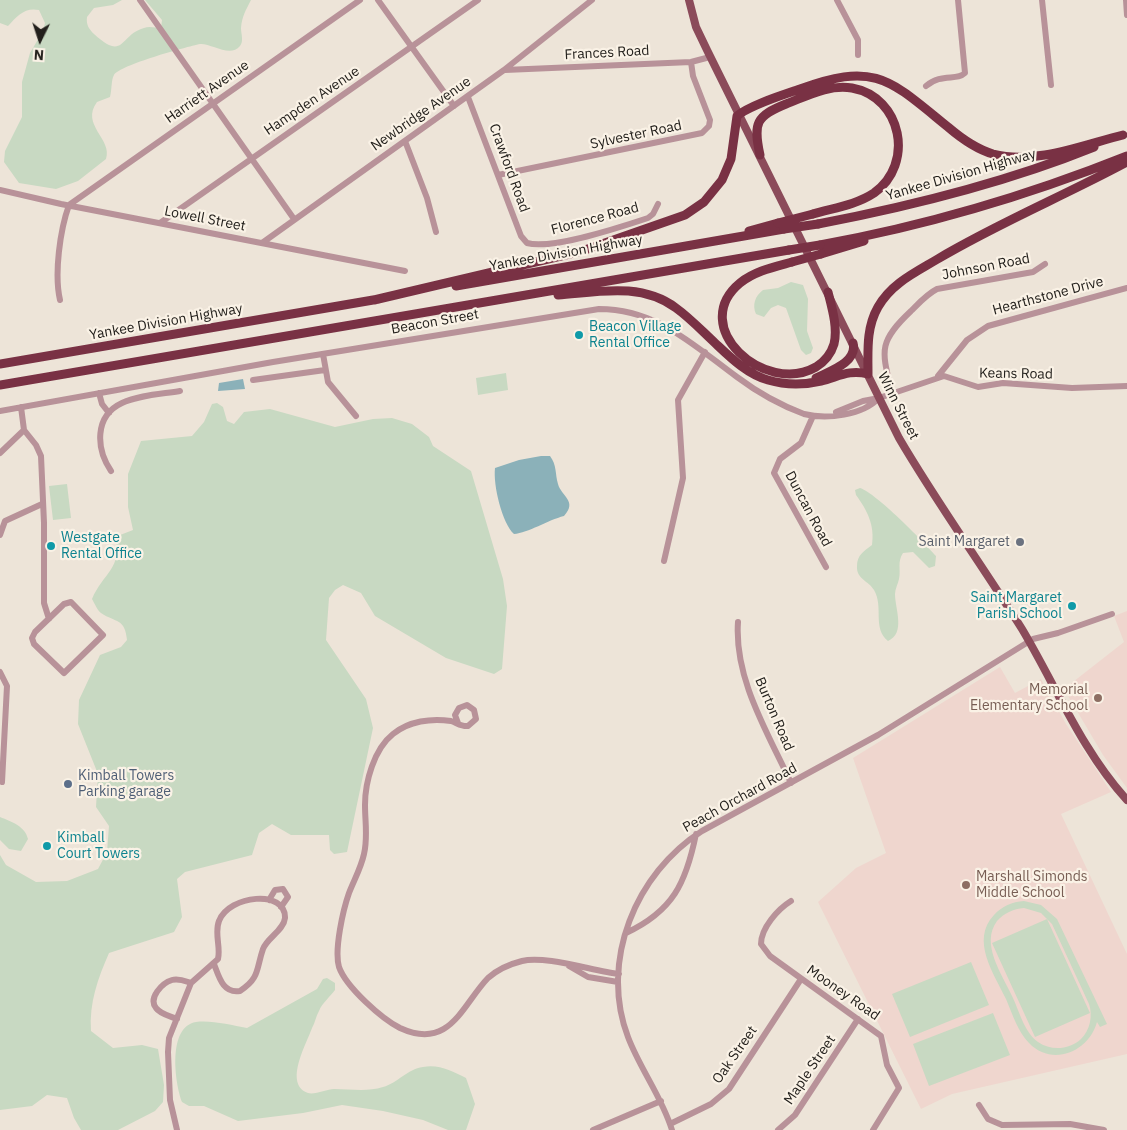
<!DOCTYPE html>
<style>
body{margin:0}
#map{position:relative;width:1127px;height:1130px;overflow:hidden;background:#ede4d8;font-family:"IBM Plex Sans",sans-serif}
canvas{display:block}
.north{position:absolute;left:15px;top:15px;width:50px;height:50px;-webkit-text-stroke:4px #faf2e6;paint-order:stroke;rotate:184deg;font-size:14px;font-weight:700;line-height:20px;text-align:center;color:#23201c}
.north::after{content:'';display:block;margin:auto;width:18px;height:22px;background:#23201c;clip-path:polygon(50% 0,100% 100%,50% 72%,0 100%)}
</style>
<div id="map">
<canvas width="1127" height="1130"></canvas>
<div class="north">N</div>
</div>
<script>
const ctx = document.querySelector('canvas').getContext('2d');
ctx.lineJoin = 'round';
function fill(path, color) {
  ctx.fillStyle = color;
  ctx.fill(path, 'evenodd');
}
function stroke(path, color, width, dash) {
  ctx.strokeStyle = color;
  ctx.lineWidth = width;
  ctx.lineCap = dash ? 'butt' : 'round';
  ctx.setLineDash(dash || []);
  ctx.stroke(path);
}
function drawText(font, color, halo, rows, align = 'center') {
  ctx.font = font + ' "IBM Plex Sans",sans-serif';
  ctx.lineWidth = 4.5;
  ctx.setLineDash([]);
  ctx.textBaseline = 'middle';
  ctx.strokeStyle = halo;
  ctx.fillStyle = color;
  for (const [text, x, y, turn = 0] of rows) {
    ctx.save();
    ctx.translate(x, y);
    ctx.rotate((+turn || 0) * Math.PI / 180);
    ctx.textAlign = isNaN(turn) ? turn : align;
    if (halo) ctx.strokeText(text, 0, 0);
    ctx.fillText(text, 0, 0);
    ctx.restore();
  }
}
fill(new Path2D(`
 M 1127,611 L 1127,788 L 1103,755 L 1064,689 L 1124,642 L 1114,616 Z
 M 1000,667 L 1015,693 L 1041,679 L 1066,724 L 1111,792 L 1061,814 L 1127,954 L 1127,1054 L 952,1094 L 921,1109 L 818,902 L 856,868 L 886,853 L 853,758 Z`), '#efd6ce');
fill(new Path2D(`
 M 0,0 L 122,0 L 113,5 L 94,8 L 87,17 C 86,25 89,29 94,34 C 125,62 119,35 144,28 C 149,26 156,28 161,28 L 162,20 L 145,0 L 251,0 C 246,10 242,16 241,28 C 241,34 244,41 240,46 C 230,58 211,43 200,44 C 186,47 120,65 114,75 C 111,80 112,90 110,97 L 97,102 C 80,125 113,139 106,159 L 78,181 L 56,189 L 19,183 L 4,162 L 5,151 L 22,117 L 22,82 L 30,53 L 43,31 L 45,23 L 39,10 C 25,7 17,16 8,26 L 0,23 Z
 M 791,282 L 803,285 L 808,299 L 807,331 L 813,348 L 811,353 L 806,355 L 801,350 L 786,308 L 778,305 L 771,308 L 764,317 L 756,314 C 752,305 755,296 763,290 L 778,288 Z
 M 506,373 L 508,390 L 478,395 L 476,378 Z
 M 217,403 L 223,407 L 227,421 L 234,424 L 244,412 L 270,409 L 335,427 L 373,419 L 392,418 L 412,424 L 429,437 L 433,446 L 471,471 L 503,579 L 507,606 L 502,669 L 494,674 L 446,658 L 375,616 L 361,593 L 343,585 L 335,590 L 329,598 L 326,640 L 366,699 L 373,728 L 347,852 L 334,854 L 330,850 L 329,835 L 291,835 L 272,824 L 259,833 L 252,855 L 185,872 L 177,879 L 182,917 L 174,932 L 109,953 C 98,978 89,1003 91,1031 L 113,1048 L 142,1045 L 158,1049 L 164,1085 L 163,1102 L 155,1111 L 118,1130 L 81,1130 L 74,1118 L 67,1098 L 47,1095 L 32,1106 L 0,1110 L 0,855 L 6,865 L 36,882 L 67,881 L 98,869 L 107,852 L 109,826 L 96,807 L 98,774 L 78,724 L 79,700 L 100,655 L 121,647 L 127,640 C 125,618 116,623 101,613 C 97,610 95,604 92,599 C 103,573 123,568 115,537 L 133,530 L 128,507 L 128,474 L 141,441 L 192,436 L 204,422 L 212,404 Z
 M 67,484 L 71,518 L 53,520 L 49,486 Z
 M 860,488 C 876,493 923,541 936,556 L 935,566 L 929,568 L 913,552 L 903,553 C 897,562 901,569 899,579 C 898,584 895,589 895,594 C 895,609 906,633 888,641 C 872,628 884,607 874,590 C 869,581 856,579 857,566 C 857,555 864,551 872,545 C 875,525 867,510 856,495 L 855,490 Z
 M 0,817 C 12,822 25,826 28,839 L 21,851 L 9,849 L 0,840 Z
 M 1024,901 L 1041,905 L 1057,919 L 1107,1024 L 1100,1027 L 1097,1022 C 1089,1052 1052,1067 1029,1043 C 1018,1032 1012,1013 1006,999 C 994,974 970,940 994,915 C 1002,906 1012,902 1024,901 ZM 1024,908 L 1041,913 L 1052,924 L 1089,1004 C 1093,1016 1090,1030 1081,1039 C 1069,1050 1051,1051 1038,1042 C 1024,1032 1019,1010 1012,996 C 1002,974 980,944 997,921 C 1004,913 1013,909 1024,908 Z
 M 1047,919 L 1090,1013 L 1035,1037 L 992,943 Z
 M 971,962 L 989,1005 L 910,1037 L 892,994 Z
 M 327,978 L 335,983 L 335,990 C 330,997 322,1003 319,1011 C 316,1016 315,1023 312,1028 C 307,1043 283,1084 308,1093 C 315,1095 327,1089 334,1089 C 351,1089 367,1092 383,1087 C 398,1083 407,1069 423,1067 C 439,1064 452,1071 466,1078 L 475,1104 L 466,1130 L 448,1130 L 423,1120 L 383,1111 L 342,1105 L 303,1113 L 238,1121 L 204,1106 L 189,1106 L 182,1102 C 175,1083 167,1027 196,1022 C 211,1020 231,1025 247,1028 L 317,989 L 323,979 Z
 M 993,1013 L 1010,1055 L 929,1086 L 913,1044 Z`), '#c8d9c2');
fill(new Path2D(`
 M 243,379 L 245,389 L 218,391 L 219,383 Z
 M 541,456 L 550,456 C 557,465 555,474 558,484 C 561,496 578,501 564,516 C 548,520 528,533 514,534 C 502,523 493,485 495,468 L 519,460 Z`), '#8bb1b9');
stroke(new Path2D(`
 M 140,0 L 294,219
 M 378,0 L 454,106
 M 837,0 L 858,40 L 858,55
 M 1042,0 L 1051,85
 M 1126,0 L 1127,15
 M 505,70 L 691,62 L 710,57
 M 926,86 C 941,73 957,81 965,73 L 958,0
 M 468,97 L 521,236 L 527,243 C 552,250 621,227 648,218 L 653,214 L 658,204
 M 405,141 L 427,198 L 436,232
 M 498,175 L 702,133 L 709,126 L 710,120 L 693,76 L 691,62
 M 0,190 L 61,204 L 405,271
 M 69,205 L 360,0
 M 160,223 L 478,0
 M 262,243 L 504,70 L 592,0
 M 60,300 C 54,274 60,230 69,205
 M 323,354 L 328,382 L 356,416
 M 938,376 L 967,340 L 988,326 L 1127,288
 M 253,380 L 325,370
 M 99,393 L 102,404 L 109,413
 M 892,393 C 882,351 877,343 911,311 C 919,303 927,294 937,289 L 1033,272 L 1045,264
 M 0,411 L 273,362 L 599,309 C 657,309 693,345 737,377 C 757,392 780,405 804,414 C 827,420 863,415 879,398
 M 836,412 L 863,401 L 879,398 L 944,376 L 978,387 L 1003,383 L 1072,388 L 1127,386
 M 813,416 L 801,443 L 780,459 L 774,473 L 826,567
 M 24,430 L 36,445 L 41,456 L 44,523 L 44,603 L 49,619
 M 0,453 L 24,430 L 21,407
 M 111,471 C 96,449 94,416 122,403 C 139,395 162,394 180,391
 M 0,535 L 5,521 L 42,504
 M 664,561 L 683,478 L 678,400 L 705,352
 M 71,602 L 103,635 L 64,673 L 34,644 L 32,638 L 35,632 L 64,604 Z
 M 738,622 C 734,679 768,733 791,783
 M 0,672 L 7,686 L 2,782 L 0,781
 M 458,723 L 455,715 L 459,708 L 467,705 L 474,710 L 476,719 L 468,726 C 462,727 457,723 451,721 C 431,718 409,721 393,734 C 374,749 365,782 365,805 C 365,822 368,838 364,854 C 361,868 354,880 349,893 C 343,910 334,950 339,967 C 346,987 382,1019 400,1028 C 450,1051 462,1005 488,978 C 497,970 510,964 522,961 C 545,955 593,971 619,974
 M 269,900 L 275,890 L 283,889 L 288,897 L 281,907
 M 791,901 C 778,909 761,928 761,944 L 770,956 L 881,1036 L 887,1065 L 899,1088 L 873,1130
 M 626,933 C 673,911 686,883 696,834
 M 569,966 L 588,977 L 618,982
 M 177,1019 C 170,1016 160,1014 156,1008 C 148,998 162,983 172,980 C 179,978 185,981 191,983
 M 979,1105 L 988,1119 L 1002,1125 L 1070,1124 L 1104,1130
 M 670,1124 L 711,1104 L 729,1089 L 801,979
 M 177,1130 L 170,1100 L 168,1052 L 169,1038 L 191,983 L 218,959 C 221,947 214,933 219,921 C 229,895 286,889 285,918 C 284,930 267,938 263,949 C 256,969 260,978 240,991 C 223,994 219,977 214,964
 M 593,1130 L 661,1101
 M 672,1130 C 662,1097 640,1069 628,1037 C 599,961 636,873 702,831 L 878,735 L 1033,639 L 1058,633 L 1112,614
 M 778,1130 L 795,1115 L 858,1019`), '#b89299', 6);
stroke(new Path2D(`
 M 689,0 L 696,27 L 707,50 L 899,438 C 937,503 982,565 1022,629 C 1056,686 1082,751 1127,800`), '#8b4b5a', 8);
stroke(new Path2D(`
 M 760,155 C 753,123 756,116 786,104 C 807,96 829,84 852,88 C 902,97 915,164 874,193 C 856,205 833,208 813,214
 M 818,224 C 912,206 1005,183 1094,147
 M 749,231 L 778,223
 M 820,245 C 925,226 1027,196 1127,156
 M 821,254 L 864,241
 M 792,262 C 774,267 755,271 740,283 C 687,327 765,396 816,367 C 824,362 831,354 834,344 C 838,328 832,308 828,292
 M 456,286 L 784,229
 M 558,295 C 598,292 641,282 676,308 C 690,318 702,331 715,343 C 731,358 747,374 768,380 C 785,385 804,385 821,381 C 838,377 849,369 868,374 C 868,351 866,328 878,307 C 891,284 914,273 936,260 C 998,223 1064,196 1127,162
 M 374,300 L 582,251 L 685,215 L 704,202 L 722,180 L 731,159 L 737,116 C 750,105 783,95 800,89 C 876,61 890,80 948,127 C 962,139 976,149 993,154 C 1035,165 1083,145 1123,135
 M 0,364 L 379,299
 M 816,378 C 830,371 858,362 853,343
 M 0,385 L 789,250`), '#793144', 9);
stroke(new Path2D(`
 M 778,223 L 813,214
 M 784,229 L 818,224
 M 789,250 L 820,245
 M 792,262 L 821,254`), '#793144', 9);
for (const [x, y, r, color] of [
 [579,335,5,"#0f9aa8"],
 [1020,542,5,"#6b7280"],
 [51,546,5,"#0f9aa8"],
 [1072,606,5,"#0f9aa8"],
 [1098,698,5,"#8d6e63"],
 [68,784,5,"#5c6f8a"],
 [47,846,5,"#0f9aa8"],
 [966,885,5,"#8d6e63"]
]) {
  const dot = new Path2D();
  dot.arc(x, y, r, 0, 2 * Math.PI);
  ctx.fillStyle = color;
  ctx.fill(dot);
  stroke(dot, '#faf2e6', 2);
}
drawText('14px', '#23201c', '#faf2e6', [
 ["Frances Road",607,53,-3],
 ["Harriett Avenue",207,92,-35],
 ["Hampden Avenue",312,101,-34],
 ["Newbridge Avenue",421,114,-35],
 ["Sylvester Road",636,135,-12],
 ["Crawford Road",509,168,70],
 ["Yankee Division Highway",961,175,-16],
 ["Lowell Street",205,219,11],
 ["Florence Road",595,219,-15],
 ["Yankee Division Highway",566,253,-10],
 ["Johnson Road",986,267,-11],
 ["Hearthstone Drive",1048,296,-15],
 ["Yankee Division Highway",166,322,-10],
 ["Beacon Street",435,322,-10],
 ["Keans Road",1016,374,1],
 ["Winn Street",898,406,63],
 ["Duncan Road",808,509,62],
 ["Burton Road",774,714,67],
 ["Peach Orchard Road",740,798,-29],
 ["Mooney Road",843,993,35],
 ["Oak Street",735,1055,-55],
 ["Maple Street",810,1070,-56]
]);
drawText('14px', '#0d838f', '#faf2e6', [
 ["Beacon Village",589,327],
 ["Rental Office",589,343],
 ["Westgate",61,538],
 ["Rental Office",61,554],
 ["Saint Margaret",1062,598,"right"],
 ["Parish School",1062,614,"right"],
 ["Kimball",57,838],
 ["Court Towers",57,854]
], 'left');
drawText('14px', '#5b616d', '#faf2e6', [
 ["Saint Margaret",1010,542]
], 'right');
drawText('14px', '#785e54', '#faf2e6', [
 ["Memorial",1088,690],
 ["Elementary School",1088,706],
 ["Marshall Simonds",976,877,"left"],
 ["Middle School",976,893,"left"]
], 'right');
drawText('14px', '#4e5e75', '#faf2e6', [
 ["Kimball Towers",78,776],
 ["Parking garage",78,792]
], 'left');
</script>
